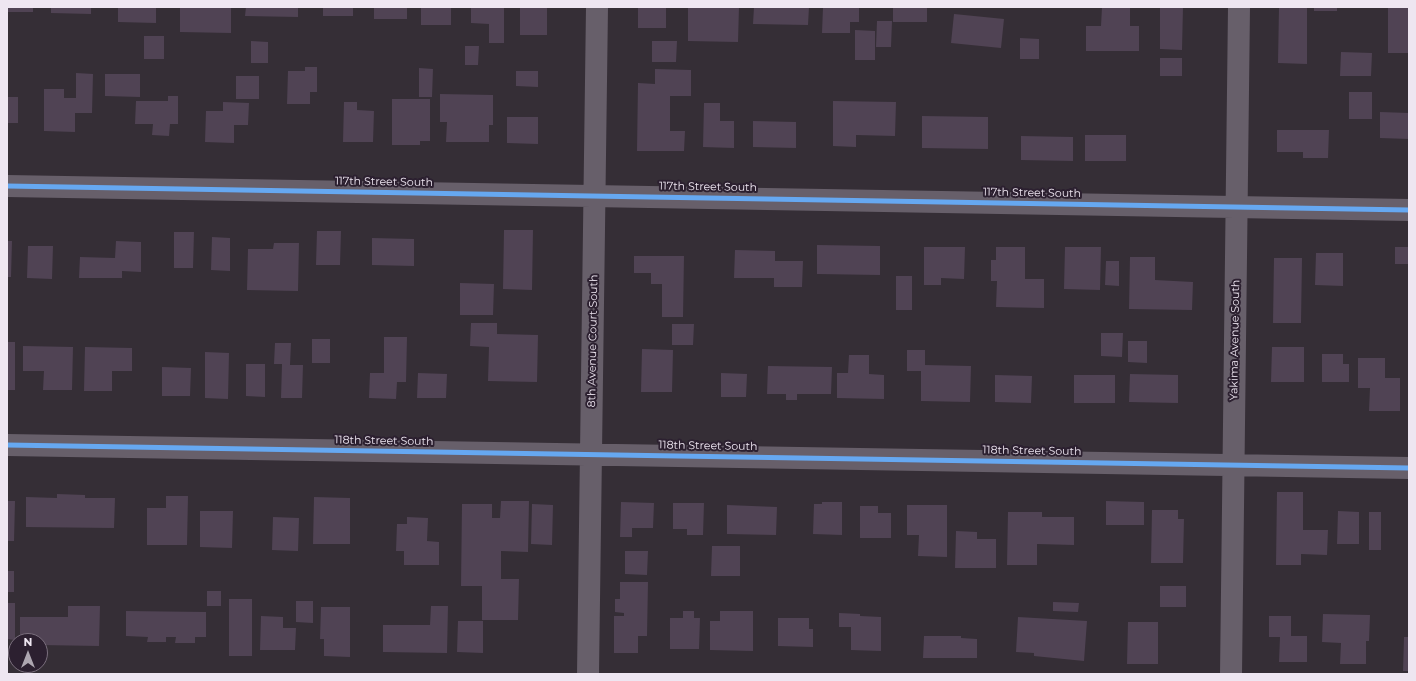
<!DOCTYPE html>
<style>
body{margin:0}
#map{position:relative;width:1416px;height:681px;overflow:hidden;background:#352e36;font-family:Montserrat,sans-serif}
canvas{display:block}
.frame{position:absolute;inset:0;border:8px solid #eee6f1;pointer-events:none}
.north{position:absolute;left:8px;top:633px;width:40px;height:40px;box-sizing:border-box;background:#2c2030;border:1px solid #7a6f7d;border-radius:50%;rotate:0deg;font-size:11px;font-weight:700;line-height:16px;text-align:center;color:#eee6f1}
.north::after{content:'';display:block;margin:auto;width:14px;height:18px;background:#ada6b0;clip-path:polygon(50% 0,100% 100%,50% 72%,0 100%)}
</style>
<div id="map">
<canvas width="1416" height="681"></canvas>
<div class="frame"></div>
<div class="north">N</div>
</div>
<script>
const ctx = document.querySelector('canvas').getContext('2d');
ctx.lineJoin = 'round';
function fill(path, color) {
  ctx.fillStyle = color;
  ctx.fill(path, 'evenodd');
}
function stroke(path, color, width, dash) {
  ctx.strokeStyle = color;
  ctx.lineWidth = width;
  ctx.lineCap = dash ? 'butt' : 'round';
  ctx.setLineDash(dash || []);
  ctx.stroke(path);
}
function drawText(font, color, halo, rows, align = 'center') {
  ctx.font = font + ' Montserrat,sans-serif';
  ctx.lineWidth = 4;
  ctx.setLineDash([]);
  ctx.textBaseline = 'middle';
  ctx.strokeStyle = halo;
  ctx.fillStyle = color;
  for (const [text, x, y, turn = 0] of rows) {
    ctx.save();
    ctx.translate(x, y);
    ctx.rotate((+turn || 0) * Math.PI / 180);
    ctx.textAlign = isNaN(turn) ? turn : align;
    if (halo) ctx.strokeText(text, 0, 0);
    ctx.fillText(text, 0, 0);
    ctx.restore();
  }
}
fill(new Path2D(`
 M 7,7 L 33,7 L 33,12 L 7,12 Z
 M 51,7 L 91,7 L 91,14 L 51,13 Z
 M 118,7 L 156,7 L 156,23 L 118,22 Z
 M 180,7 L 231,7 L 231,33 L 180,32 Z
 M 246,7 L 298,7 L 298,17 L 245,16 Z
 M 323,7 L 353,7 L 353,16 L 323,16 Z
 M 374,7 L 407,7 L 407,19 L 374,19 Z
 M 421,7 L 451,7 L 451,25 L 421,25 Z
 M 471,7 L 504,7 L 504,43 L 489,43 L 489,24 L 471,23 Z
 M 520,7 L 547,7 L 547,35 L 520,35 Z
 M 638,7 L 666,7 L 666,28 L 638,28 Z
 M 688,7 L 739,7 L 738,42 L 688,41 Z
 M 754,7 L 809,7 L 808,25 L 753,24 Z
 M 823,7 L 859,7 L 859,22 L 850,22 L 850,33 L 822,33 Z
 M 893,7 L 927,7 L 927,22 L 893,22 Z
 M 1102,7 L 1130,7 L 1130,26 L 1139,26 L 1139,51 L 1086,51 L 1086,26 L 1101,26 Z
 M 1160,7 L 1183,7 L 1182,50 L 1160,49 Z
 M 1279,7 L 1307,7 L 1307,64 L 1278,63 Z
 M 1314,7 L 1337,7 L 1337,11 L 1314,11 Z
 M 1388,7 L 1409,7 L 1409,53 L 1388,53 Z
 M 954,14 L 1004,19 L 1001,48 L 951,43 Z
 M 877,21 L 892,21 L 891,47 L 876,47 Z
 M 855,30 L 875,31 L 875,60 L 855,60 Z
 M 144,36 L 164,36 L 164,59 L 144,59 Z
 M 1020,38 L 1039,39 L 1039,59 L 1020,59 Z
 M 251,41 L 268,42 L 268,63 L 251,63 Z
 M 652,41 L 677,41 L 676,62 L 652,62 Z
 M 465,46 L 479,46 L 478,65 L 465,65 Z
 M 1341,52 L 1372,53 L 1371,76 L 1340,76 Z
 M 1160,58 L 1182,58 L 1182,76 L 1160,76 Z
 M 305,67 L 317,67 L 317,92 L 310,92 L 310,104 L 287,104 L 288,71 L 305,71 Z
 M 419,68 L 433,69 L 432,97 L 419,97 Z
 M 655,69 L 691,70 L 691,96 L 670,96 L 670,131 L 685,131 L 684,151 L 637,151 L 638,83 L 655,84 Z
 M 516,71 L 538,71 L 538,87 L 516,86 Z
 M 76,73 L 93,74 L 92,113 L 75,113 L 75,132 L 44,131 L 44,89 L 64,89 L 64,98 L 76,98 Z
 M 105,74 L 140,74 L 140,97 L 105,96 Z
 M 236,76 L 259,76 L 259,99 L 236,99 Z
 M 1349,92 L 1372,92 L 1372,119 L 1349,119 Z
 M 440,94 L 493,95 L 493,125 L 489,125 L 489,142 L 446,142 L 447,122 L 440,122 Z
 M 168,96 L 178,96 L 178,124 L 170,124 L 169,136 L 152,135 L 153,124 L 135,124 L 136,101 L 168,101 Z
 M 7,97 L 18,97 L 18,123 L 7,123 Z
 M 392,99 L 430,99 L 430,141 L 420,141 L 420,145 L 392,145 Z
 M 833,101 L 896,102 L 895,136 L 856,135 L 856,147 L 833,146 Z
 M 223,102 L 249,103 L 248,125 L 234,125 L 234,143 L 205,142 L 206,111 L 223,111 Z
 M 344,102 L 357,102 L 357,110 L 374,111 L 373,142 L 343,142 Z
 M 704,103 L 720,103 L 720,121 L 734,121 L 734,148 L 703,147 Z
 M 1380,112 L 1409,113 L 1409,139 L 1380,138 Z
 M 922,116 L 988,117 L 988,149 L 922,148 Z
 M 507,117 L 538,117 L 538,144 L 507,143 Z
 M 753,121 L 796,122 L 796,148 L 753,147 Z
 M 1277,130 L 1329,130 L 1328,158 L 1303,158 L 1303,152 L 1277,152 Z
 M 1085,135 L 1126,135 L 1126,161 L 1085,161 Z
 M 1021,136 L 1073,137 L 1073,161 L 1021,160 Z
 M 504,230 L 533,230 L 532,290 L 503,289 Z
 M 317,231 L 341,231 L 340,265 L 316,265 Z
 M 174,232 L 194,232 L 193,268 L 174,268 Z
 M 212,237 L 230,238 L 230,271 L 211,270 Z
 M 372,238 L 414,239 L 414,266 L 372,265 Z
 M 7,241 L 12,241 L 11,277 L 7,277 Z
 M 116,241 L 141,242 L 141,272 L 122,271 L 122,278 L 79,278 L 80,257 L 115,258 Z
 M 274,243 L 299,243 L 298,291 L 247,290 L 248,249 L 273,249 Z
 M 817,245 L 880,246 L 880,275 L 817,274 Z
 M 28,246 L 53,246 L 52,279 L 27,278 Z
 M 924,247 L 965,247 L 964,279 L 941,278 L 941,285 L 924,285 Z
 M 996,247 L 1025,247 L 1025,279 L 1044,279 L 1044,308 L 996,307 L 997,281 L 991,281 L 991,260 L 996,260 Z
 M 1065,247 L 1101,247 L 1100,290 L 1064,289 Z
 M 1395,247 L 1409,247 L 1409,264 L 1395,264 Z
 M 735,250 L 775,251 L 775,261 L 803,261 L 802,287 L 774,287 L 774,278 L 734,278 Z
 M 1316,253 L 1343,253 L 1343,286 L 1315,285 Z
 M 634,256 L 684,256 L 683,317 L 662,317 L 662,284 L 651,284 L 651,273 L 634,273 Z
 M 1130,257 L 1155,257 L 1155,280 L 1193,282 L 1192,310 L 1129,309 Z
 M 1274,258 L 1302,258 L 1301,323 L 1273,323 Z
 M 1106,261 L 1119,261 L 1119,286 L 1105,285 Z
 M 896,276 L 912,276 L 912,310 L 896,310 Z
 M 460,283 L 494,284 L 493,315 L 460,315 Z
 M 471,323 L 497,323 L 497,334 L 538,335 L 537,382 L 488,381 L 489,347 L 470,346 Z
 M 672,324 L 694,324 L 693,345 L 672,345 Z
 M 1101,333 L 1123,333 L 1122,357 L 1101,356 Z
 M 384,337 L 407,337 L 406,382 L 397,382 L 396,399 L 369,398 L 370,373 L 384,373 Z
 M 312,339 L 330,339 L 330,363 L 312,363 Z
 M 1128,341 L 1147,341 L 1147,363 L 1128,362 Z
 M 7,342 L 15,342 L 15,390 L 7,390 Z
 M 275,343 L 291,343 L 290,365 L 303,365 L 302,398 L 281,398 L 282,364 L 274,364 Z
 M 23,346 L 73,347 L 72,390 L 43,390 L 44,371 L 23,371 Z
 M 85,347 L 132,348 L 132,371 L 112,371 L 112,391 L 84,391 Z
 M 1272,347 L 1304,347 L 1304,382 L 1271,382 Z
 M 642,349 L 673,350 L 672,392 L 641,392 Z
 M 907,350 L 925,350 L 925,365 L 971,366 L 970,402 L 921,401 L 921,371 L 907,371 Z
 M 205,352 L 229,353 L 228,399 L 205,398 Z
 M 1322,354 L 1343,354 L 1343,364 L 1349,364 L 1349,382 L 1322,382 Z
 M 849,355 L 869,355 L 869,374 L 884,375 L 884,399 L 837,398 L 837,373 L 848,373 Z
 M 1358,358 L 1385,358 L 1385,378 L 1400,378 L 1400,411 L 1369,411 L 1370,388 L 1358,388 Z
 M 246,364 L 265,364 L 265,397 L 246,396 Z
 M 768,366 L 832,367 L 831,394 L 797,394 L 797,400 L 786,400 L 786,394 L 767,394 Z
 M 162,367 L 191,368 L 190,396 L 162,396 Z
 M 418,373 L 447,374 L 446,398 L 417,398 Z
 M 721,373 L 747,374 L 746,397 L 721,397 Z
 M 1130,374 L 1178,375 L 1178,403 L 1129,402 Z
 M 995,375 L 1032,376 L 1031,403 L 995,402 Z
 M 1074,375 L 1115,375 L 1115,403 L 1074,403 Z
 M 1277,492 L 1303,492 L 1303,530 L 1328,530 L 1327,555 L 1301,554 L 1301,565 L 1276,565 Z
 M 57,494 L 85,495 L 85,498 L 115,498 L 114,528 L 26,527 L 26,497 L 57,498 Z
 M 166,496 L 188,496 L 187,545 L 147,545 L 147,508 L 166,508 Z
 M 314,497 L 350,498 L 350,544 L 313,544 Z
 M 7,501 L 15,501 L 14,541 L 7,541 Z
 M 501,501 L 529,501 L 528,552 L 501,551 L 501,579 L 519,579 L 518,620 L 482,620 L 482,586 L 461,586 L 462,504 L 492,504 L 492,518 L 500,518 Z
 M 1106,501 L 1144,502 L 1144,525 L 1106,525 Z
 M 621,502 L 654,503 L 653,528 L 632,528 L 632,537 L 620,537 Z
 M 822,502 L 842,502 L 842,535 L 813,534 L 814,504 L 822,504 Z
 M 673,503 L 704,503 L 703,535 L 687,535 L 687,529 L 673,529 Z
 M 532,504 L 553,505 L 552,545 L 531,544 Z
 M 727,505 L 777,507 L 776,535 L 727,534 Z
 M 907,505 L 947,505 L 947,557 L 918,556 L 919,535 L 907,535 Z
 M 860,506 L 878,506 L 878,513 L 891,513 L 891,538 L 860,538 Z
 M 1152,510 L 1178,510 L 1178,519 L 1184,519 L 1183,563 L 1151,563 Z
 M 200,511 L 233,511 L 232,548 L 200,547 Z
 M 1338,511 L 1359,512 L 1359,544 L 1337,544 Z
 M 1008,512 L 1042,512 L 1042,517 L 1074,517 L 1074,545 L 1037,544 L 1037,565 L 1007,565 Z
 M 1369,512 L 1381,512 L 1381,550 L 1369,550 Z
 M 273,517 L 299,518 L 298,551 L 272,550 Z
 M 407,517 L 428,518 L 427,541 L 439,542 L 439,565 L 404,565 L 404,551 L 396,551 L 397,524 L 407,524 Z
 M 956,531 L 977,532 L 977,539 L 996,539 L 996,568 L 955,568 Z
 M 712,546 L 740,546 L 740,576 L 711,576 Z
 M 625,551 L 648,551 L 647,575 L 625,574 Z
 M 7,571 L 14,571 L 14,592 L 7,592 Z
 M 620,582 L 648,582 L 647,636 L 638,636 L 638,653 L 614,653 L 614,616 L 624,616 L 624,613 L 615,612 L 615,599 L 620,599 Z
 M 1160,586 L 1186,586 L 1186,607 L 1160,607 Z
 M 207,591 L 221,591 L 221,606 L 207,606 Z
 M 229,599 L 252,599 L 252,656 L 229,656 Z
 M 296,601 L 313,601 L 313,623 L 296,622 Z
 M 1053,602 L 1079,603 L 1078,612 L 1053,611 Z
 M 7,603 L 15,603 L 15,640 L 7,639 Z
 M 68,606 L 100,606 L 99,646 L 40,645 L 40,641 L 20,641 L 20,617 L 68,617 Z
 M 431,606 L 448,606 L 447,653 L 383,652 L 383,625 L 430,625 Z
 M 321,607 L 350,607 L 350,657 L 324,656 L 324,639 L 320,639 Z
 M 126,611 L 206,612 L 206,637 L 195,637 L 195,643 L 175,643 L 176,637 L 166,637 L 166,642 L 147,642 L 148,637 L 126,636 Z
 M 683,611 L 694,611 L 694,618 L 700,618 L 699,649 L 670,649 L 670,618 L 683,618 Z
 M 720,611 L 753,611 L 753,651 L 710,650 L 710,621 L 720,621 Z
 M 839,613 L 860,614 L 860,616 L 881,617 L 881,651 L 851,650 L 851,627 L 839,627 Z
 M 1323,614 L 1370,615 L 1369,641 L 1366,641 L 1366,664 L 1340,664 L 1341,643 L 1322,642 Z
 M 261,616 L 283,617 L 283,628 L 296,628 L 295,650 L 260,650 Z
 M 1269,616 L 1291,616 L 1291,636 L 1307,636 L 1307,662 L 1279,662 L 1280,637 L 1269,637 Z
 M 1018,617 L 1087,621 L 1084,661 L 1034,656 L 1034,653 L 1016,652 Z
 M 778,618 L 809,618 L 809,629 L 813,629 L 813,647 L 778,646 Z
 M 458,621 L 483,621 L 483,653 L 457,652 Z
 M 1128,622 L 1158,622 L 1158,664 L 1127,664 Z
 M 924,636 L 961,636 L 961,638 L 977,639 L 977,658 L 923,658 Z
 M 1404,637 L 1409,637 L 1409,671 L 1403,671 Z`), '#504354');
stroke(new Path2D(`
 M 7,186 L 1409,210
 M 7,445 L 1409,468
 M 588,674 L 597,7
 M 1231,674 L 1239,7`), '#675f6a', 22);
stroke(new Path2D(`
 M 7,186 L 1409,210
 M 7,445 L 1409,468`), '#66a8f1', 5);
drawText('11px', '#eee6f1', '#2c2030', [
 ["117th Street South",384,182,1],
 ["117th Street South",708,187,1],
 ["117th Street South",1032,193,1],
 ["Yakima Avenue South",1235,340,-89],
 ["8th Avenue Court South",593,341,-89],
 ["118th Street South",384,441,1],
 ["118th Street South",708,446,1],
 ["118th Street South",1032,451,1]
]);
</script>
